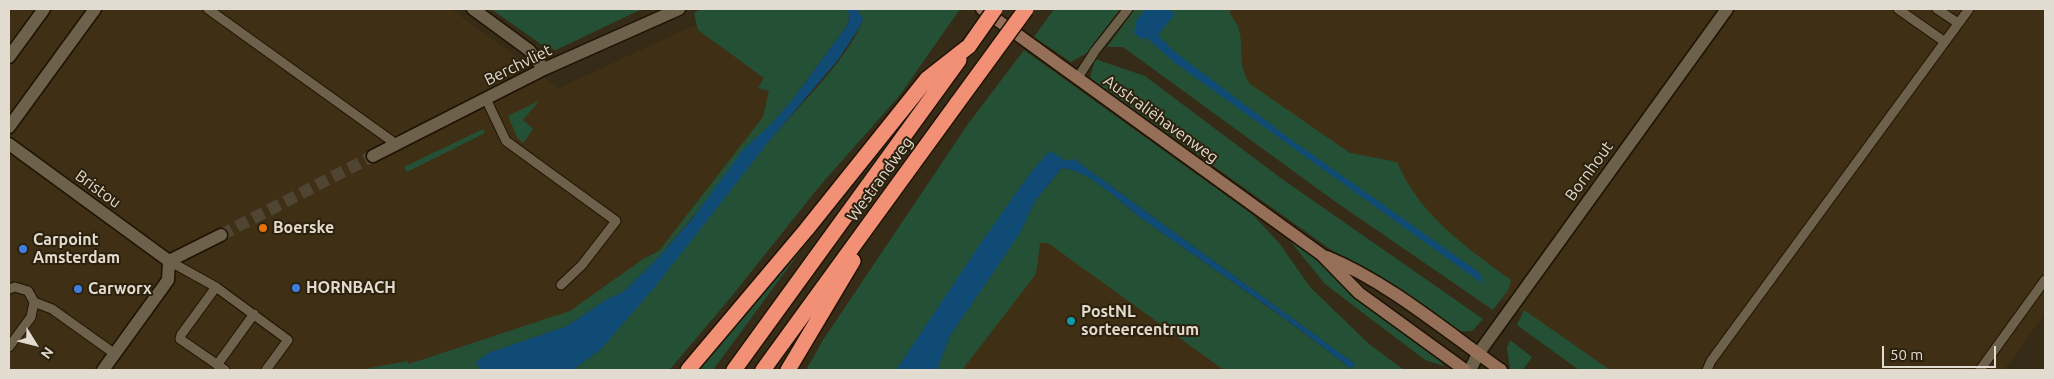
<!DOCTYPE html>
<meta charset="utf-8">
<style>
body{margin:0}
#map{position:relative;width:2054px;height:379px;overflow:hidden;background:#362b17;font-family:Ubuntu,sans-serif}
canvas{display:block}
.frame{position:absolute;inset:0;border:10px solid #e2dbcf;pointer-events:none}
.north{position:absolute;left:10px;top:319px;width:50px;height:50px;-webkit-text-stroke:4px #2c210d;paint-order:stroke;rotate:126deg;font-size:14px;font-weight:700;line-height:20px;text-align:center;color:#e2dbcf}
.north::after{content:'';display:block;margin:auto;width:18px;height:22px;background:#e2dbcf;clip-path:polygon(50% 0,100% 100%,50% 72%,0 100%)}
.scale{position:absolute;left:1882px;top:346px;width:114px;height:22px;box-sizing:border-box;border:2px solid #e2dbcf;border-top:0;padding-left:6px;font-size:15px;line-height:18px;white-space:nowrap;color:#e2dbcf;-webkit-text-stroke:4px #2c210d;paint-order:stroke}
</style>
<div id="map">
<canvas width="2054" height="379"></canvas>
<div class="frame"></div>
<div class="north">N</div>
<div class="scale">50 m</div>
</div>
<script>
const ctx = document.querySelector('canvas').getContext('2d');
ctx.lineJoin = 'round';
function fill(path, color) {
  ctx.fillStyle = color;
  ctx.fill(path, 'evenodd');
}
function stroke(path, color, width, dash) {
  ctx.strokeStyle = color;
  ctx.lineWidth = width;
  ctx.lineCap = dash ? 'butt' : 'round';
  ctx.setLineDash(dash || []);
  ctx.stroke(path);
}
function drawText(font, color, halo, rows, align = 'center') {
  ctx.font = font + ' Ubuntu,sans-serif';
  ctx.lineWidth = 4;
  ctx.setLineDash([]);
  ctx.textBaseline = 'middle';
  ctx.strokeStyle = halo;
  ctx.fillStyle = color;
  for (const [text, x, y, turn = 0] of rows) {
    ctx.save();
    ctx.translate(x, y);
    ctx.rotate((+turn || 0) * Math.PI / 180);
    ctx.textAlign = isNaN(turn) ? turn : align;
    if (halo) ctx.strokeText(text, 0, 0);
    ctx.fillText(text, 0, 0);
    ctx.restore();
  }
}
fill(new Path2D(`
 M 9,9 L 451,9 L 559,88 L 697,24 L 793,99 L 631,370 L 9,370 Z
 M 1103,9 L 2045,9 L 2045,314 L 2004,370 L 1600,370 Z
 M 1030,226 L 1229,370 L 910,370 Z`), '#3f3015');
fill(new Path2D(`
 M 491,9 L 642,9 L 556,50 L 545,47 Z
 M 701,9 L 847,9 L 849,14 L 848,24 L 793,99 L 656,260 L 623,292 L 607,299 L 567,326 L 488,353 L 476,362 L 480,370 L 360,370 L 407,361 L 409,364 L 570,311 L 643,259 L 659,251 L 763,117 L 769,91 L 758,88 L 764,78 L 698,30 L 694,13 Z
 M 857,9 L 960,9 L 900,95 L 818,188 L 731,297 L 671,368 L 668,370 L 573,370 L 600,350 C 656,280 712,209 770,140 C 799,105 846,62 863,20 Z
 M 1054,9 L 1120,9 L 1087,53 L 1071,62 L 1034,37 Z
 M 1135,9 L 1229,9 C 1230,17 1237,22 1239,30 C 1244,50 1237,64 1250,84 L 1350,153 L 1397,162 C 1419,215 1467,248 1511,280 L 1508,290 L 1493,310 L 1333,200 L 1123,47 L 1107,47 Z
 M 1024,50 L 1253,215 L 1280,244 L 1310,287 L 1369,344 L 1404,370 L 1224,370 L 1048,243 L 1040,243 L 1036,274 L 962,370 L 937,370 L 950,336 L 1019,233 L 1035,201 L 1062,168 C 1092,172 1117,200 1141,218 C 1211,268 1283,315 1351,369 L 1355,364 L 1074,159 L 1031,172 L 896,370 L 806,370 L 823,340 L 968,124 Z
 M 1095,59 L 1145,76 L 1282,179 L 1483,319 L 1472,331 L 1449,332 L 1417,311 L 1090,78 Z
 M 539,101 L 523,120 L 533,129 L 523,143 L 517,137 L 508,116 Z
 M 483,129 L 485,133 L 407,172 L 404,167 Z
 M 821,223 L 713,370 L 697,370 Z
 M 1291,235 L 1361,300 L 1432,352 L 1444,366 L 1425,360 L 1325,284 L 1286,236 Z
 M 1524,310 L 1610,370 L 1579,370 L 1517,325 Z
 M 1510,340 L 1532,357 L 1523,370 L 1511,370 L 1510,368 L 1507,348 Z`), '#245135');
fill(new Path2D(`
 M 847,9 L 857,9 L 863,19 L 859,28 L 838,60 L 770,140 L 654,288 L 600,350 L 573,370 L 480,370 L 476,362 L 488,353 L 567,326 L 607,299 L 623,292 L 656,260 L 692,219 L 743,150 L 770,125 L 793,99 L 848,24 L 849,14 Z
 M 1146,9 L 1168,9 L 1175,14 L 1158,35 L 1175,52 L 1289,138 L 1480,273 L 1483,284 L 1175,63 L 1146,37 L 1143,40 L 1134,33 L 1136,21 Z
 M 1050,151 L 1066,161 L 1074,159 L 1355,364 L 1351,369 C 1284,315 1211,268 1141,218 C 1117,200 1092,172 1062,168 L 1035,201 L 1020,233 L 950,336 L 937,370 L 896,370 L 980,244 L 1031,172 Z`), '#104b76');
stroke(new Path2D(`
 M 221,235 L 373,156`), '#504533', 12, [12, 6]);
const lane = new Path2D(`
 M 208,9 L 396,144
 M 1898,9 L 1945,42
 M 1937,9 L 1958,23
 M 1077,79 L 1095,51 L 1128,9
 M 486,99 L 506,141 L 616,221 L 582,265 L 561,285
 M 169,261 L 216,287 L 288,340 L 266,370
 M 216,287 L 181,335 L 180,339 L 225,370
 M 9,289 L 15,287 L 28,291 L 34,302 L 52,309 L 115,354
 M 9,347 L 31,317 L 34,302
 M 217,365 L 254,314
 M 1707,370 L 1711,361 L 1969,9
 M 1980,370 L 2045,280`);
const street = new Path2D(`
 M 473,9 L 529,50 L 544,69
 M 9,57 L 44,9
 M 9,127 L 95,9
 M 9,144 L 169,261
 M 373,156 L 544,69 L 679,9
 M 103,370 L 168,280 L 169,261 L 221,235
 M 1470,370 L 1478,354 L 1727,9`);
const secondary = new Path2D(`
 M 982,9 L 1322,255 L 1359,293 L 1465,370
 M 1327,257 C 1388,282 1447,332 1501,370`);
const highway = new Path2D(`
 M 688,370 L 806,230 L 927,79 L 969,46
 M 734,370 L 959,60
 M 763,370 L 958,102
 M 788,370 L 853,261`);
stroke(lane, '#1d1302', 11);
stroke(street, '#1d1302', 15);
stroke(secondary, '#1d1302', 15);
stroke(highway, '#1d1302', 18);
stroke(lane, '#6e614b', 9);
stroke(street, '#6e614b', 12);
stroke(secondary, '#966f58', 12);
stroke(highway, '#f29076', 15);
const highwayBridge = new Path2D(`
 M 969,46 L 995,9
 M 958,102 L 1026,9`);
stroke(highwayBridge, '#1d1302', 18, []);
stroke(highwayBridge, '#f29076', 15);
for (const [x, y, r, color] of [
 [263,228,5,"#e8710a"],
 [23,249,5,"#3f7fe0"],
 [296,288,5,"#3f7fe0"],
 [78,289,5,"#3f7fe0"],
 [1071,321,5,"#0f9aa8"]
]) {
  const dot = new Path2D();
  dot.arc(x, y, r, 0, 2 * Math.PI);
  ctx.fillStyle = color;
  ctx.fill(dot);
  stroke(dot, '#2c210d', 2);
}
drawText('16px', '#e2dbcf', '#2c210d', [
 ["Berchvliet",518,65,-26],
 ["Australiëhavenweg",1161,119,36],
 ["Bornhout",1589,171,-54],
 ["Westrandweg",880,179,-54],
 ["Bristou",98,189,36]
]);
drawText('bold 16px', '#e2dbcf', '#2c210d', [
 ["Boerske",273,228],
 ["Carpoint",33,240],
 ["Amsterdam",33,258],
 ["HORNBACH",306,288],
 ["Carworx",88,289],
 ["PostNL",1081,312],
 ["sorteercentrum",1081,330]
], 'left');
</script>
